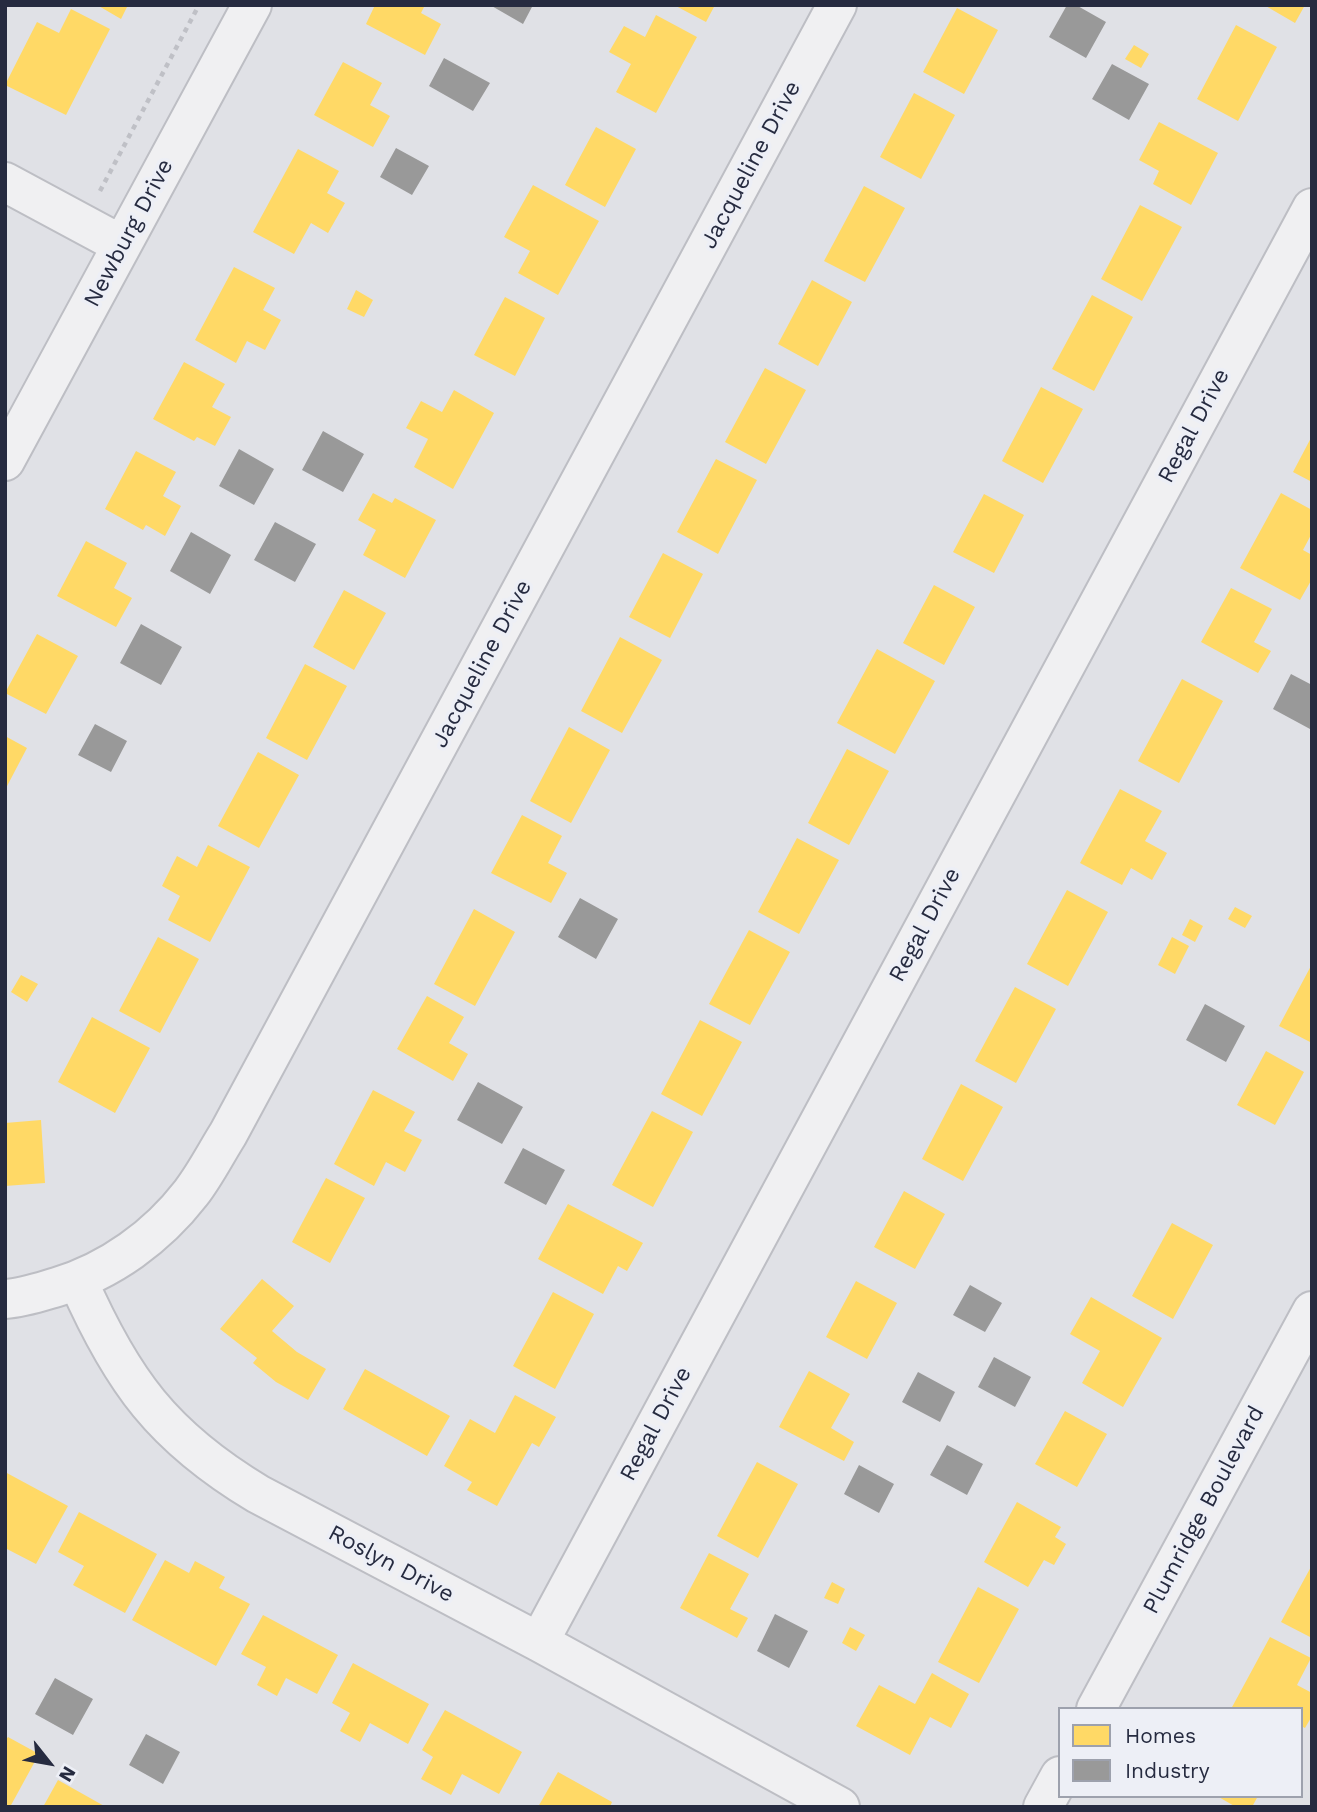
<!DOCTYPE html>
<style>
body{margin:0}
#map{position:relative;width:1317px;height:1812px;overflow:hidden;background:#e0e1e6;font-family:"Work Sans",sans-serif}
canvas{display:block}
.frame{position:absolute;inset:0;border:7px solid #262b40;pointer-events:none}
.legend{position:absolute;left:1058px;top:1707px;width:245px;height:91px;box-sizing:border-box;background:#edeff6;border:2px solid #9da1ad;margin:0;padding:9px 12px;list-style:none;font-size:21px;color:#262b40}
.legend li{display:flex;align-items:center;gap:14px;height:35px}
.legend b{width:35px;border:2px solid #9da1ad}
.north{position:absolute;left:14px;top:1728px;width:70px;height:70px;-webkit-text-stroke:5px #edeff6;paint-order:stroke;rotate:121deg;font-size:19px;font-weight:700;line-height:28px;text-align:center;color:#262b40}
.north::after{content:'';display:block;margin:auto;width:24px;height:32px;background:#262b40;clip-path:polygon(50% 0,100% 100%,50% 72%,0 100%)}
</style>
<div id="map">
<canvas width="1317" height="1812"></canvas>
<div class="frame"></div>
<ul class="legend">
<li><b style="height:19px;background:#ffd966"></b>Homes</li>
<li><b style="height:19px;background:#999"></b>Industry</li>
</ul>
<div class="north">N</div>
</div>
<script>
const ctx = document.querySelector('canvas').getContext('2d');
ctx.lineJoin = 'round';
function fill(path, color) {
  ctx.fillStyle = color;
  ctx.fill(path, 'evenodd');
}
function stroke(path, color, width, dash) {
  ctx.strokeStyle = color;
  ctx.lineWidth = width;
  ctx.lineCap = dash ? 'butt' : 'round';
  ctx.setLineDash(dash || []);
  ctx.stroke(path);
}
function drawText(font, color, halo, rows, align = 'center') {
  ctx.font = font + ' "Work Sans",sans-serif';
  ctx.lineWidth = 7;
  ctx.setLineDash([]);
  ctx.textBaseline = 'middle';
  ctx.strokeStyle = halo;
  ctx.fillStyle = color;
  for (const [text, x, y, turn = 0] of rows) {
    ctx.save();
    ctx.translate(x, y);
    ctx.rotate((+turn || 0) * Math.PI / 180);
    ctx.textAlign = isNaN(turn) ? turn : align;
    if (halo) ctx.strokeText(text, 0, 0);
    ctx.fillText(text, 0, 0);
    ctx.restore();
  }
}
fill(new Path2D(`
 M 97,5 L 128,5 L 121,19 Z
 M 375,5 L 425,5 L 421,13 L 441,24 L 425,55 L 366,24 Z
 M 674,5 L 715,5 L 706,22 Z
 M 1264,5 L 1305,5 L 1295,23 Z
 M 957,8 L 998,30 L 964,94 L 923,72 Z
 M 71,9 L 110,29 L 66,115 L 5,85 L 37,22 L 59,33 Z
 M 656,15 L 697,37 L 656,113 L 616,92 L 631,64 L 609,52 L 624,26 L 645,37 Z
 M 1236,25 L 1277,47 L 1238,121 L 1197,99 Z
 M 1134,45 L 1149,54 L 1141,68 L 1125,59 Z
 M 343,62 L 382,83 L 370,105 L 390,116 L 373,147 L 314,115 Z
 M 914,93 L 955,115 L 921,179 L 880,157 Z
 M 1159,122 L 1218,153 L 1191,205 L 1153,184 L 1159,171 L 1139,160 Z
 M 596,127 L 636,149 L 605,207 L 565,185 Z
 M 298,149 L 339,171 L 327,193 L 345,203 L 328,233 L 311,223 L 294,254 L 253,232 Z
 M 533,185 L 599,221 L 558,295 L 518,273 L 530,251 L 504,237 Z
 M 864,186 L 905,208 L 865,282 L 824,261 Z
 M 1140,205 L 1182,227 L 1142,301 L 1101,279 Z
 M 234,267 L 275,288 L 263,310 L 281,320 L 265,350 L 247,341 L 236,363 L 195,340 Z
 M 812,280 L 852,302 L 818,366 L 778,344 Z
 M 356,290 L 373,300 L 364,317 L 347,309 Z
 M 1092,295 L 1133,317 L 1094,391 L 1052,369 Z
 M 505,297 L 545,318 L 515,376 L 474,355 Z
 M 184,362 L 225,384 L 212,407 L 231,417 L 215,446 L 197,437 L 194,441 L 153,419 Z
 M 765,368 L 806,390 L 766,464 L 725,442 Z
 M 1041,387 L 1083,409 L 1043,483 L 1002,461 Z
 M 454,390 L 494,413 L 453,489 L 414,467 L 428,439 L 406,428 L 421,401 L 442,412 Z
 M 1312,436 L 1312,482 L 1293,472 Z
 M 136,451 L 176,472 L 163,496 L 181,506 L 165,536 L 146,525 L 143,530 L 105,509 Z
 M 716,459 L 757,480 L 718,554 L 677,532 Z
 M 373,493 L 392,503 L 395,498 L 436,520 L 405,578 L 363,555 L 376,530 L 358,520 Z
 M 1281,493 L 1312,510 L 1312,533 L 1303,550 L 1312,555 L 1312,579 L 1300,600 L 1240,568 Z
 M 984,494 L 1024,515 L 994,573 L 953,552 Z
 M 86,541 L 127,563 L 114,588 L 132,598 L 116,627 L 57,596 Z
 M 663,553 L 703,574 L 670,638 L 629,617 Z
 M 934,585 L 975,607 L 944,665 L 903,643 Z
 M 1231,588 L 1272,609 L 1254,642 L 1271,651 L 1258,673 L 1201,642 Z
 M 344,590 L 386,613 L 354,670 L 313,647 Z
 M 37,634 L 78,656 L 46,714 L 5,693 Z
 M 620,637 L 662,660 L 622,733 L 581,711 Z
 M 877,649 L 935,681 L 895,754 L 837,723 Z
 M 305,664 L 347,686 L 307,760 L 266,738 Z
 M 1182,679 L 1223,701 L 1179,783 L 1138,761 Z
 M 569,727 L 610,750 L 571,823 L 530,801 Z
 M 5,736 L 27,748 L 5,790 Z
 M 847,749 L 889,771 L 849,845 L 808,823 Z
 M 258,752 L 299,775 L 259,848 L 218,826 Z
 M 1120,789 L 1162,811 L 1145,841 L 1167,853 L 1152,880 L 1131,868 L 1122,885 L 1080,863 Z
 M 522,815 L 562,836 L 548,863 L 567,873 L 551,903 L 491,873 Z
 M 797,838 L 839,860 L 799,934 L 758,912 Z
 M 208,845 L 250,867 L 210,942 L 168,920 L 180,896 L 162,886 L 177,856 L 197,867 Z
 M 1067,890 L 1108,912 L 1068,986 L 1027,964 Z
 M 1235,907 L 1252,916 L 1245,928 L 1228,919 Z
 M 474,909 L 515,932 L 475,1006 L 434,984 Z
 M 1190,919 L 1203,926 L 1195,942 L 1182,935 Z
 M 749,930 L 790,952 L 750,1025 L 709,1004 Z
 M 158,937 L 199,959 L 160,1033 L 119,1011 Z
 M 1172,937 L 1189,946 L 1175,974 L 1158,965 Z
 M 1312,964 L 1312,1043 L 1279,1026 Z
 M 21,975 L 38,984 L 27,1002 L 11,992 Z
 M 1015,987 L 1056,1009 L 1016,1083 L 975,1061 Z
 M 427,996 L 464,1017 L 449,1043 L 468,1054 L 453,1081 L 397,1049 Z
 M 92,1017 L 150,1048 L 115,1113 L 58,1082 Z
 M 700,1020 L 742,1042 L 702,1116 L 661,1094 Z
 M 1266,1051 L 1304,1072 L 1275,1125 L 1237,1105 Z
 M 961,1084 L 1003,1107 L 963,1181 L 922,1159 Z
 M 373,1090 L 415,1112 L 404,1131 L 422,1140 L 405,1172 L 386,1162 L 374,1186 L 334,1164 Z
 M 652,1111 L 693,1132 L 653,1207 L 612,1185 Z
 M 41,1120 L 45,1183 L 5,1186 L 5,1123 Z
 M 326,1178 L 365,1198 L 330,1263 L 292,1242 Z
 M 904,1191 L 945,1214 L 915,1269 L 874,1247 Z
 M 568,1204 L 643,1243 L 627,1271 L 618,1266 L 603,1294 L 538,1259 Z
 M 1172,1223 L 1213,1245 L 1173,1319 L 1132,1296 Z
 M 262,1279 L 294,1306 L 272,1331 L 297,1352 L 326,1369 L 308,1400 L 276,1382 L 253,1363 L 257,1358 L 220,1329 Z
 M 856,1281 L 897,1303 L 867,1359 L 826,1337 Z
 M 553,1292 L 594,1314 L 555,1389 L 513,1366 Z
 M 1091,1297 L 1162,1338 L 1123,1407 L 1082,1383 L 1100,1351 L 1070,1334 Z
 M 365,1369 L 450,1416 L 427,1456 L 343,1409 Z
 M 809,1371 L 850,1394 L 831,1428 L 854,1442 L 844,1461 L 779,1427 Z
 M 515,1395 L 556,1417 L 539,1447 L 532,1443 L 497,1506 L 467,1490 L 472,1482 L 444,1466 L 470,1419 L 495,1433 Z
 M 1065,1411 L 1107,1434 L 1077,1487 L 1035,1464 Z
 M 757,1462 L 798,1484 L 758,1558 L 717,1536 Z
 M 5,1472 L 68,1506 L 36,1564 L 5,1548 Z
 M 1017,1502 L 1061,1527 L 1055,1537 L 1066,1544 L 1054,1565 L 1044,1560 L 1028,1587 L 984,1562 Z
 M 79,1512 L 157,1554 L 125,1613 L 73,1585 L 84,1566 L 58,1552 Z
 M 709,1553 L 749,1574 L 730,1609 L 748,1618 L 737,1638 L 680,1608 Z
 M 165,1560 L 189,1573 L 195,1561 L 225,1577 L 219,1588 L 250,1604 L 216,1666 L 132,1620 Z
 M 1312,1565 L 1312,1638 L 1281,1622 Z
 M 832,1582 L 845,1589 L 838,1604 L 824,1598 Z
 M 978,1587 L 1019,1609 L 979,1683 L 938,1662 Z
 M 263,1615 L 338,1655 L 317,1694 L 286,1678 L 277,1696 L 257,1685 L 266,1667 L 241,1654 Z
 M 850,1627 L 865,1635 L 856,1651 L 842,1643 Z
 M 1270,1637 L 1311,1658 L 1297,1685 L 1312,1693 L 1312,1716 L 1305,1728 L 1301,1726 L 1301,1709 L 1231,1709 Z
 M 353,1663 L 429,1704 L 408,1744 L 370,1723 L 360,1742 L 340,1731 L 350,1713 L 332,1703 Z
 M 932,1673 L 969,1694 L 951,1728 L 930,1717 L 910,1755 L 856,1726 L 879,1685 L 915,1704 Z
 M 445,1710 L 522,1752 L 499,1794 L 462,1774 L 451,1795 L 421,1779 L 433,1757 L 422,1750 Z
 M 8,1737 L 39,1754 L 10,1807 L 5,1807 L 5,1741 Z
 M 558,1772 L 612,1802 L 610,1807 L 538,1807 Z
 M 58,1780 L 106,1807 L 43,1807 Z
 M 1217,1796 L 1258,1796 L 1252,1807 L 1236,1807 Z`), '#ffd966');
fill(new Path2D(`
 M 490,5 L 533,5 L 523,24 Z
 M 1067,5 L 1076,5 L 1106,22 L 1086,58 L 1049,37 Z
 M 444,58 L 490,83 L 473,111 L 429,86 Z
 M 1112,64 L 1149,84 L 1129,120 L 1092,99 Z
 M 396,148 L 429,166 L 412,195 L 380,177 Z
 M 323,431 L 364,454 L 343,492 L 302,470 Z
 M 239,449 L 274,469 L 254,505 L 219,486 Z
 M 275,522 L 316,544 L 295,582 L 254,560 Z
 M 191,532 L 231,555 L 210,594 L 170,571 Z
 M 141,624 L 182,647 L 161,685 L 120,663 Z
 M 1291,674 L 1312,685 L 1310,729 L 1273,709 Z
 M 95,724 L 127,741 L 111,772 L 78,755 Z
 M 580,898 L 618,919 L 596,959 L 558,937 Z
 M 1205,1004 L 1245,1026 L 1226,1062 L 1186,1040 Z
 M 478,1082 L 523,1107 L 502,1144 L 457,1120 Z
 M 523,1148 L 565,1170 L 546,1205 L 504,1183 Z
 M 970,1285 L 1002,1303 L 985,1332 L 953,1315 Z
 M 994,1357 L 1031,1377 L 1015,1407 L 978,1387 Z
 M 918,1372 L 955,1392 L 940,1422 L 902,1402 Z
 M 947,1445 L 983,1464 L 967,1495 L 930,1475 Z
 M 859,1465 L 894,1484 L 879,1513 L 844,1494 Z
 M 775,1614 L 808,1631 L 789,1668 L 757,1651 Z
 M 55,1678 L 93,1699 L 73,1735 L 35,1714 Z
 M 146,1734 L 180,1752 L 163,1784 L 129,1765 Z`), '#999');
const minor = new Path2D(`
 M 5,182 L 122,245
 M 5,461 L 252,5
 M 78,1281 C 122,1381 163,1437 258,1494 L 539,1642 L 840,1807
 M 5,1299 C 23,1298 40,1292 57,1287 C 110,1271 157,1237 191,1193 C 205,1175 216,1153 228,1134 L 837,5
 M 539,1642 L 1312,208
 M 1096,1709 L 1312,1311
 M 1043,1807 L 1060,1776`);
stroke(minor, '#bdbec4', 42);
stroke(new Path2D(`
 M 100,191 L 199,5`), '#bfc0c6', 4.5, [5, 5]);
stroke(minor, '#f0f0f2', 38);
drawText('23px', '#262b40', '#edeff6', [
 ["Jacqueline Drive",751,165,-62],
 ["Newburg Drive",129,233,-62],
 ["Regal Drive",1194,426,-62],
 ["Jacqueline Drive",482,664,-62],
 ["Regal Drive",925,925,-62],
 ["Regal Drive",656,1424,-62],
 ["Plumridge Boulevard",1204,1510,-62],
 ["Roslyn Drive",391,1564,28]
]);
</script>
